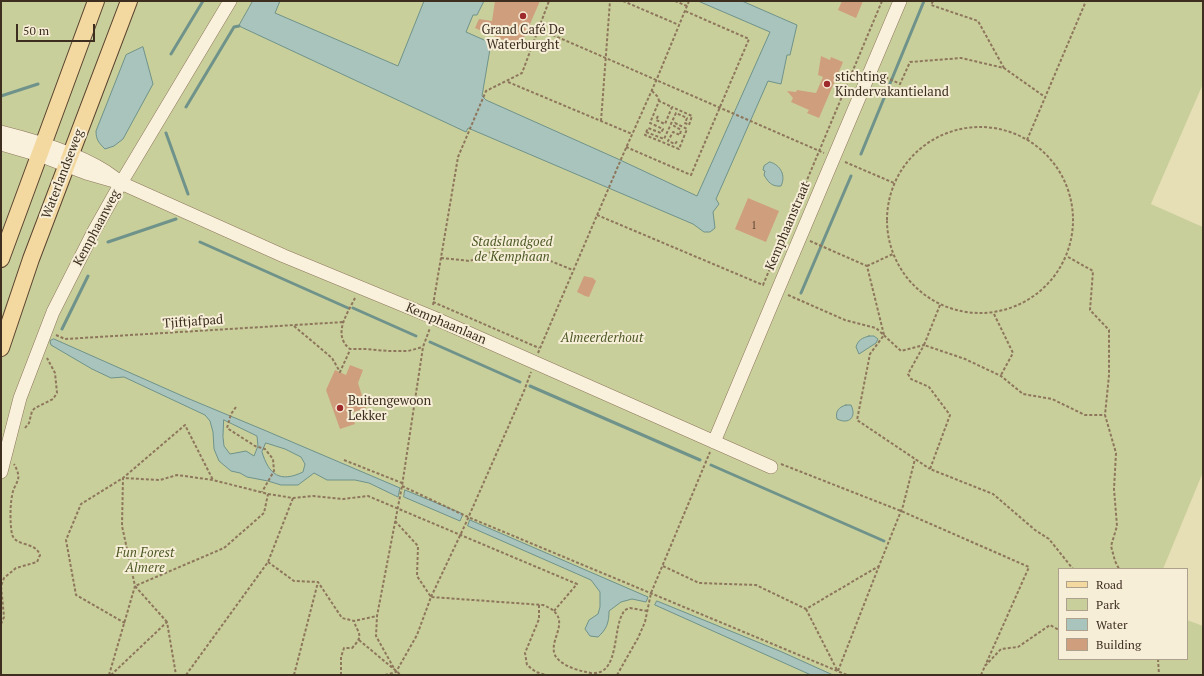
<!DOCTYPE html>
<meta charset="utf-8">
<style>
body{margin:0}
#map{position:relative;width:1204px;height:676px;overflow:hidden;background:#f0e4c8;font-family:"PT Serif",serif}
canvas{display:block}
.frame{position:absolute;inset:0;border:2px solid #3d2e20;pointer-events:none}
.legend{position:absolute;left:1058px;top:568px;width:130px;height:92px;box-sizing:border-box;background:#f7eed8;border:1px solid #ada18e;margin:0;padding:5px 7px;list-style:none;font-size:12px;color:#3d2e20}
.legend li{display:flex;align-items:center;gap:8px;height:20px}
.legend b{width:20px;border:1px solid #ada18e}
.scale{position:absolute;left:16px;top:24px;width:79px;height:18px;box-sizing:border-box;border:2px solid #3d2e20;border-top:0;padding-left:5px;font-size:12px;line-height:14px;white-space:nowrap;color:#3d2e20;-webkit-text-stroke:3px #f7eed8;paint-order:stroke}
</style>
<div id="map">
<canvas width="1204" height="676"></canvas>
<div class="frame"></div>
<ul class="legend">
<li><b style="height:5px;background:#f3d9a0"></b>Road</li>
<li><b style="height:11px;background:#c9cf9b"></b>Park</li>
<li><b style="height:11px;background:#a9c4bc"></b>Water</li>
<li><b style="height:11px;background:#cf9f7d"></b>Building</li>
</ul>
<div class="scale">50 m</div>
</div>
<script>
const ctx = document.querySelector('canvas').getContext('2d');
ctx.lineJoin = 'round';
function fill(path, color) {
  ctx.fillStyle = color;
  ctx.fill(path, 'evenodd');
}
function stroke(path, color, width, dash) {
  ctx.strokeStyle = color;
  ctx.lineWidth = width;
  ctx.lineCap = dash ? 'butt' : 'round';
  ctx.setLineDash(dash || []);
  ctx.stroke(path);
}
function drawText(font, color, halo, rows, align = 'center') {
  ctx.font = font + ' "PT Serif",serif';
  ctx.lineWidth = 4;
  ctx.setLineDash([]);
  ctx.textBaseline = 'middle';
  ctx.strokeStyle = halo;
  ctx.fillStyle = color;
  for (const [text, x, y, turn = 0] of rows) {
    ctx.save();
    ctx.translate(x, y);
    ctx.rotate((+turn || 0) * Math.PI / 180);
    ctx.textAlign = isNaN(turn) ? turn : align;
    if (halo) ctx.strokeText(text, 0, 0);
    ctx.fillText(text, 0, 0);
    ctx.restore();
  }
}
fill(new Path2D(`
 M 1203,84 L 1203,227 L 1151,204 Z
 M 1203,451 L 1203,633 L 1187,626 L 1187,569 L 1154,569 Z`), '#e6deb5');
fill(new Path2D(`
 M 1,1 L 1203,1 L 1203,84 L 1151,204 L 1203,227 L 1203,472 L 1163,569 L 1059,569 L 1059,659 L 1187,659 L 1187,620 L 1203,626 L 1203,675 L 1,675 Z`), '#c9cf9b');
const water = new Path2D(`
 M 253,1 L 280,1 L 275,13 L 398,66 L 424,1 L 484,1 L 477,15 L 473,15 L 466,32 L 491,43 L 482,96 L 486,100 L 618,159 L 697,196 L 770,32 L 698,1 L 742,1 L 797,25 L 790,55 L 787,55 L 781,84 L 768,81 L 716,199 L 719,204 L 713,212 L 715,228 L 710,232 L 704,232 L 693,224 L 468,128 L 466,132 L 239,26 Z
 M 143,47 L 153,84 L 123,139 L 114,146 L 105,149 C 99,143 96,140 96,131 L 126,55 Z
 M 770,162 C 781,165 786,176 781,186 C 772,187 768,182 764,175 L 765,171 L 763,170 L 764,166 Z
 M 869,336 L 874,336 L 878,339 L 876,343 L 859,354 L 856,347 C 858,340 862,338 869,336 Z
 M 54,339 L 187,398 L 264,430 L 400,488 L 398,497 L 369,483 L 355,480 L 327,480 L 314,473 L 298,485 L 281,485 L 268,481 L 247,477 L 240,473 L 231,471 L 219,461 L 214,449 L 213,432 L 210,421 L 205,415 L 124,377 L 111,378 L 92,369 L 51,345 L 50,341 ZM 224,420 L 257,436 L 258,446 L 254,456 L 246,451 L 230,454 L 224,446 L 223,437 ZM 266,443 L 285,449 L 301,457 L 305,464 L 303,472 C 280,483 269,475 262,452 Z
 M 846,405 L 851,405 C 857,417 849,425 837,419 C 835,411 839,407 846,405 Z
 M 405,490 L 463,514 L 460,521 L 404,497 Z
 M 470,520 L 648,597 L 646,602 L 632,599 L 621,602 L 609,611 C 609,622 607,629 598,637 L 590,636 L 585,629 L 589,620 L 598,614 L 600,607 L 600,592 L 591,580 L 468,526 Z
 M 657,601 L 782,652 L 833,675 L 811,675 L 655,605 Z`);
fill(water, '#a9c4bc');
stroke(water, '#6f938a', 1);
stroke(new Path2D(`
 M 171,54 L 203,1
 M 1,96 L 38,84
 M 186,107 L 234,27 L 239,26
 M 166,133 L 188,194
 M 861,154 L 924,1
 M 108,242 L 176,219
 M 200,242 L 348,308
 M 801,293 L 851,176
 M 353,308 L 416,336
 M 62,329 L 88,276
 M 430,342 L 520,382
 M 530,386 L 700,460
 M 711,465 L 884,541`), '#6f938a', 3);
fill(new Path2D(`
 M 495,1 L 540,1 L 520,47 L 475,28 L 479,19 L 492,21 Z
 M 842,1 L 863,1 L 856,18 L 838,10 Z
 M 821,56 L 830,60 L 831,57 L 843,62 L 819,118 L 807,113 L 809,110 L 791,102 L 793,98 L 787,91 L 796,92 L 797,90 L 816,93 L 823,77 L 818,75 Z
 M 748,198 L 779,211 L 766,242 L 735,229 Z
 M 584,276 L 593,278 L 596,281 L 589,297 L 585,296 L 577,292 Z
 M 350,365 L 363,370 L 358,383 L 366,408 L 351,413 L 355,424 L 340,429 L 326,390 L 335,370 L 346,375 Z`), '#cf9f7d');
const minor = new Path2D(`
 M 1,132 C 37,141 86,155 115,178
 M 1,144 L 39,155 L 86,173 L 121,183 L 284,256 L 432,317 L 771,467
 M 714,442 C 776,295 837,147 900,1
 M 1,472 L 20,398 L 53,312 L 94,231 L 121,183 L 230,1`);
const major = new Path2D(`
 M 1,259 L 96,1
 M 1,348 L 31,259 L 129,1`);
stroke(minor, '#8d765c', 14);
stroke(major, '#5b4430', 18);
stroke(new Path2D(`
 M 623,1 L 679,25
 M 675,1 L 687,6
 M 933,1 L 931,5 L 978,21 L 1004,68
 M 539,29 L 824,153
 M 881,75 L 900,84 L 910,62 L 961,58 L 1004,68 L 1045,97
 M 508,82 L 632,134
 M 652,91 L 658,97 L 659,101
 M 658,116 L 656,120 L 665,124 L 672,107 L 659,101 L 650,123 L 663,129 L 661,133 L 648,128 L 645,135 L 679,149 L 687,129 L 675,123 L 674,126 L 681,130 L 680,135 L 673,132 L 668,141 L 675,144 L 678,140
 M 601,121 L 610,1
 M887 220a93 93 0 1 1 186 0a93 93 0 1 1-186 0Z
 M 646,132 L 664,139 L 676,113 L 687,118 L 685,123 L 689,125 L 692,116 L 672,107
 M 1027,140 L 1086,1
 M 626,147 L 691,175 L 749,39 L 685,11
 M 845,162 L 894,183
 M 597,215 L 763,285 L 882,1
 M 810,241 L 867,266 L 884,335 L 870,354 L 857,420 L 930,469
 M 1068,257 L 1093,271 L 1090,310 L 1109,330 L 1109,375 L 1105,415 L 1116,453 L 1114,489 L 1117,526 L 1111,546 L 1115,561 L 1119,569
 M 441,258 L 470,261 L 491,252 L 503,242 L 515,241 L 538,256 L 573,270
 M 867,266 L 893,254
 M 788,295 L 845,320 L 876,328 L 901,351 L 924,345 L 908,374 L 911,379 L 929,387 L 950,415 L 930,469 L 993,494 L 1035,530 L 1049,539 L 1073,569
 M 355,298 C 347,314 332,335 350,349 L 365,349 L 388,351 L 408,351 L 423,347
 M 433,302 L 539,348
 M 433,305 L 458,157 L 486,91 L 522,73 L 549,1
 M 940,305 L 924,345 L 965,359 L 1001,376 L 1023,394 L 1052,399 L 1085,415 L 1105,415
 M 994,314 L 1013,353 L 1001,375
 M 294,326 L 332,358 L 340,372 L 350,350
 M 56,335 L 65,339 L 344,322
 M 538,353 L 622,157 L 656,81 L 689,1
 M 236,407 L 231,414 L 227,428 L 255,446 L 265,449 L 273,459 L 274,471 L 262,492
 M 25,428 L 29,423 L 32,411 L 35,408 L 53,399 L 57,393 L 55,373 L 47,358
 M 344,460 L 402,483
 M 781,464 L 901,511 L 1029,567 L 985,666
 M 402,486 L 468,517 L 847,675
 M 395,521 L 418,546 L 417,576 L 431,597
 M 268,562 L 294,581 L 318,582 L 342,618 L 354,621 L 377,616
 M 663,566 L 699,583 L 756,585 L 806,609 L 879,566 L 903,506 L 915,459
 M 431,597 L 465,525 L 524,391 L 531,372
 M 539,605 L 539,619 L 525,653 L 527,665 L 536,672 L 546,675
 M 806,609 L 837,670
 M 167,622 L 135,586 L 224,548 L 264,513 L 268,494
 M 125,623 L 76,595 L 66,540 L 81,504 L 123,478 L 185,425 L 213,480
 M 1,624 L 4,617 L 1,586 L 4,578 L 16,568 L 37,562 L 40,555 C 35,541 15,547 12,534 C 10,525 10,505 12,496 C 14,481 24,482 14,464
 M 1,638 L 1,643
 M 359,640 L 401,675
 M 1158,659 L 1159,675
 M 838,671 L 879,566
 M 396,672 L 376,636 L 377,616 L 402,486 L 423,347 L 430,328
 M 109,675 L 135,586 L 122,526 L 123,478 L 160,480 L 177,475 L 213,480 L 268,494 L 293,498 L 313,496 L 343,499 L 368,496 L 577,584 L 554,611
 M 111,675 L 167,622 L 176,675
 M 186,675 L 268,562 L 293,498
 M 294,675 L 318,582
 M 341,675 L 341,657 L 344,648 L 352,648 C 363,636 360,636 354,622
 M 385,675 L 396,672 L 417,635 L 431,597 L 543,605 C 580,619 539,645 560,661 C 567,667 577,670 586,672 C 588,672 592,674 595,673 C 619,672 613,628 623,613 C 624,610 627,609 630,608 L 647,611
 M 617,675 L 638,638 L 645,622 L 651,593 L 710,452
 M 981,675 L 985,666 L 1001,649 L 1018,647 L 1050,625 L 1059,630`), '#8d765c', 2, [3, 2]);
stroke(minor, '#faf1dc', 13);
stroke(major, '#f3d9a0', 16);
for (const [x, y, r, color] of [
 [523,16,4,"#9e2a2b"],
 [827,84,4,"#9e2a2b"],
 [340,408,4,"#9e2a2b"]
]) {
  const dot = new Path2D();
  dot.arc(x, y, r, 0, 2 * Math.PI);
  ctx.fillStyle = color;
  ctx.fill(dot);
  stroke(dot, '#f7eed8', 1.5);
}
drawText('11px', '#624a37', null, [
 ["1",754,226]
]);
drawText('13px', '#3d2e20', '#f7eed8', [
 ["Grand Café De",523,30,"center"],
 ["Waterburght",523,45,"center"],
 ["stichting",835,77],
 ["Kindervakantieland",835,92],
 ["Buitengewoon",348,401],
 ["Lekker",348,416]
], 'left');
drawText('13px', '#3d2e20', '#f7eed8', [
 ["Waterlandseweg",63,174,-69],
 ["Kemphaanstraat",788,226,-67],
 ["Kemphaanweg",97,228,-62],
 ["Tjiftjafpad",193,322,-4],
 ["Kemphaanlaan",446,324,23]
]);
drawText('italic 13px', '#4d5a26', '#f7eed8', [
 ["Stadslandgoed",512,242],
 ["de Kemphaan",512,257],
 ["Almeerderhout",602,338],
 ["Fun Forest",145,553],
 ["Almere",145,568]
]);
</script>
